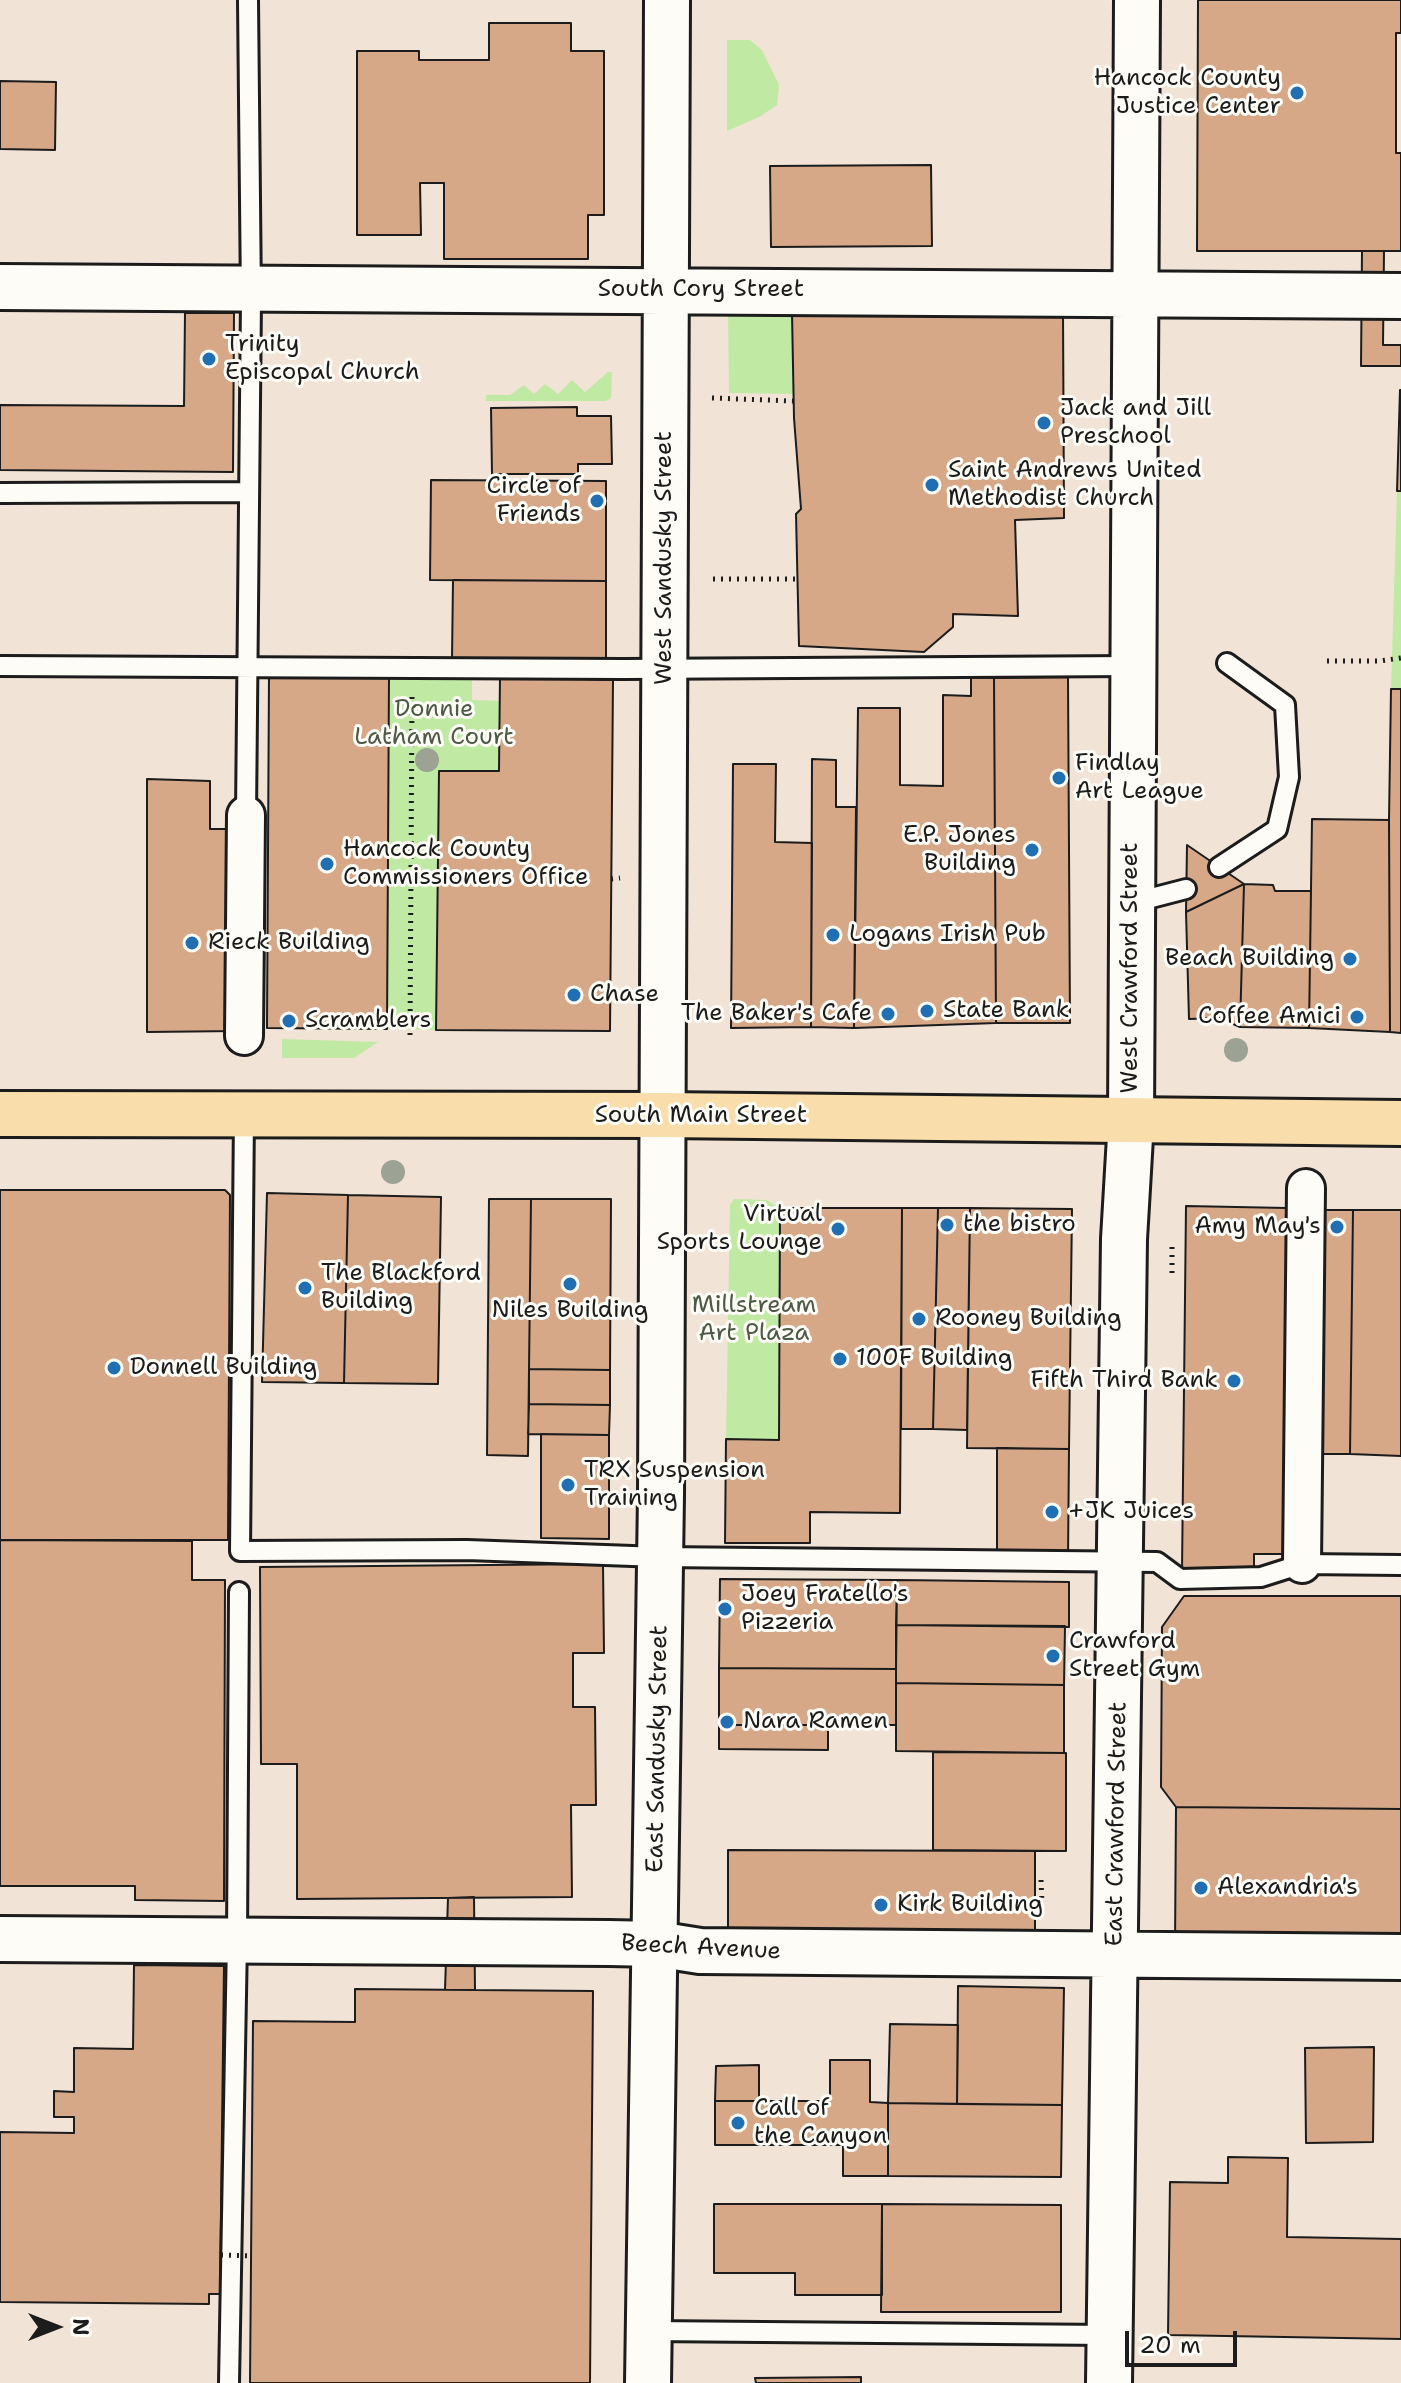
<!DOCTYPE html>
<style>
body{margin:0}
#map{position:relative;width:1401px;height:2383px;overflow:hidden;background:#fdfcf7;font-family:"Shantell Sans",sans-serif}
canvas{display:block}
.north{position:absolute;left:16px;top:2287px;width:80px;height:80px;-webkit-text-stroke:6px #fdfcf7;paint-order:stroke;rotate:90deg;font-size:22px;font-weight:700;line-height:32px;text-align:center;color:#1c1c1c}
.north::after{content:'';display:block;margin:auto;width:28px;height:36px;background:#1c1c1c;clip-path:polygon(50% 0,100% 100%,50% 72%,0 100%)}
.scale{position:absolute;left:1125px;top:2331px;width:112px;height:36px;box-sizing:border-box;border:4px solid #1c1c1c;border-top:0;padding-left:10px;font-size:24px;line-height:28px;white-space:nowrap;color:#1c1c1c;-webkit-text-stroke:6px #fdfcf7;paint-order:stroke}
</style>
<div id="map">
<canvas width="1401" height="2383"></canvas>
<div class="north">N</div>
<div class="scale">20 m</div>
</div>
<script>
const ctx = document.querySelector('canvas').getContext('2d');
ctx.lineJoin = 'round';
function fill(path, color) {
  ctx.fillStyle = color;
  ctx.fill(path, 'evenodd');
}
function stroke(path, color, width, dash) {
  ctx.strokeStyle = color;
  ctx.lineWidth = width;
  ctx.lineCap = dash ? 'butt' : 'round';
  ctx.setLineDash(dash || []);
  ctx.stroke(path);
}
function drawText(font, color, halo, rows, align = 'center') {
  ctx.font = font + ' "Shantell Sans",sans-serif';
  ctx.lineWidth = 6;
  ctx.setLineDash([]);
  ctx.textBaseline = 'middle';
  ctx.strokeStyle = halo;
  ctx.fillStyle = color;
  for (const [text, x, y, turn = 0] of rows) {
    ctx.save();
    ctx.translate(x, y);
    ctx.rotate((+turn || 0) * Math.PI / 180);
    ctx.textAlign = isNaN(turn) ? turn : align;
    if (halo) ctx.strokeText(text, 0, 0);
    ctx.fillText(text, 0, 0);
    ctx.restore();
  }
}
fill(new Path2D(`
 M 0,0 L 1401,0 L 1401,2383 L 0,2383 Z`), '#f1e3d6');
fill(new Path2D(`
 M 727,40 L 750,40 L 762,50 L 779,85 L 777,105 L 759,117 L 727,131 Z
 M 728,312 L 792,313 L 794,394 L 729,393 Z
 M 608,372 L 612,372 L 611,398 L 606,401 L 486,401 L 486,395 L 510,395 L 524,385 L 534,394 L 545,384 L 558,394 L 572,380 L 585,392 Z
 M 1397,491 L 1401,491 L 1401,689 L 1391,689 Z
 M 390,675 L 472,676 L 472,700 L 500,701 L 499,771 L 439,771 L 436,1030 L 387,1029 Z
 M 282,1039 L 378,1042 L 354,1058 L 282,1058 Z
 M 734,1199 L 767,1200 L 780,1208 L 779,1440 L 726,1439 L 730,1205 Z`), '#c0e9a4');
const building = new Path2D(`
 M 1198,0 L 1401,0 L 1401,33 L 1396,33 L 1396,153 L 1401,153 L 1401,251 L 1197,251 Z
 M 489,23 L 571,23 L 571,51 L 604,51 L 604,215 L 588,215 L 588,259 L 444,259 L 444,183 L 420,183 L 421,235 L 357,235 L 357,51 L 419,51 L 419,60 L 489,60 Z
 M 0,81 L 56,82 L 55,150 L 0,149 Z
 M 931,165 L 932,246 L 771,247 L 770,166 Z
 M 1362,251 L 1384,251 L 1383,345 L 1401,345 L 1401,366 L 1361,366 Z
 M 1063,311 L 1064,518 L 1015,520 L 1018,616 L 953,614 L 953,627 L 924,652 L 799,646 L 796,514 L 801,509 L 794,418 L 792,313 Z
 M 185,313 L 234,313 L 233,472 L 0,470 L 0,405 L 184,406 Z
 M 1400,390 L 1401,390 L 1401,491 L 1397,491 Z
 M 577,407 L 577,416 L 611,416 L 612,464 L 578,464 L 578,474 L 492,474 L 491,408 Z
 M 431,480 L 606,481 L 606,581 L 430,580 Z
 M 453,580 L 606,581 L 606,659 L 452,659 Z
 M 269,675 L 389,676 L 387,1029 L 267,1028 Z
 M 500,676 L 613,680 L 610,1031 L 436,1030 L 439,771 L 499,771 Z
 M 971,677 L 994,678 L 996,1023 L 854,1028 L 858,708 L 900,708 L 900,785 L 943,786 L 943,695 L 971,696 Z
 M 1068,677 L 1070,1023 L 996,1023 L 994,678 Z
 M 1391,689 L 1401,689 L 1401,1033 L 1390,1032 L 1389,820 Z
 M 812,759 L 836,760 L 836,807 L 856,807 L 854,1028 L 811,1027 Z
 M 733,764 L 776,764 L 775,842 L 812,843 L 811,1027 L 731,1028 Z
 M 147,779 L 210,781 L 210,829 L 239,829 L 237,1031 L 147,1032 Z
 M 1312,819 L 1389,820 L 1390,1032 L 1309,1028 Z
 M 1187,845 L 1244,884 L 1186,912 Z
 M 1244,884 L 1273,885 L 1275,891 L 1311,891 L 1309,1028 L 1240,1027 Z
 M 1244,884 L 1240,1027 L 1219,1018 L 1189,1019 L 1186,912 Z
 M 0,1190 L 225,1190 L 230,1195 L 228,1540 L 0,1540 Z
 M 267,1193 L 348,1195 L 344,1383 L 262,1382 Z
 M 348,1195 L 441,1197 L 438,1384 L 344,1383 Z
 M 489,1199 L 531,1199 L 528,1456 L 487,1455 Z
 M 531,1199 L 611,1199 L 610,1370 L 529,1369 Z
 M 1186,1206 L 1287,1208 L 1283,1554 L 1254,1554 L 1254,1571 L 1182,1571 Z
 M 780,1208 L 902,1208 L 900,1513 L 810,1512 L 810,1543 L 725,1543 L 726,1439 L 779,1440 Z
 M 902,1208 L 938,1208 L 933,1429 L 901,1429 Z
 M 938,1208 L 970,1208 L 967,1430 L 933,1429 Z
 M 970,1208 L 1072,1209 L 1069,1449 L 967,1448 Z
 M 1318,1210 L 1353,1210 L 1350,1454 L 1316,1454 Z
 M 1353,1210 L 1401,1210 L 1401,1456 L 1350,1454 Z
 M 529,1369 L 610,1370 L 610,1405 L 529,1404 Z
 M 529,1404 L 610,1405 L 609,1435 L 528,1434 Z
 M 541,1434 L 609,1435 L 609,1539 L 541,1538 Z
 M 997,1448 L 1069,1449 L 1068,1560 L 997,1558 Z
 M 0,1540 L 192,1541 L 192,1580 L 225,1580 L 224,1901 L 135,1900 L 135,1886 L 0,1886 Z
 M 603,1564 L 604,1653 L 573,1653 L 573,1707 L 595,1707 L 596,1805 L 571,1805 L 572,1897 L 297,1899 L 297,1764 L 261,1764 L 260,1567 Z
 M 720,1579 L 897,1580 L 896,1669 L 719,1668 Z
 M 897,1580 L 1069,1582 L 1069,1627 L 896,1625 Z
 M 1184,1596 L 1401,1596 L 1401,1809 L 1176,1807 L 1161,1787 L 1162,1627 Z
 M 896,1625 L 1065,1626 L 1064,1685 L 896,1683 Z
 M 719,1668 L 896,1669 L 896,1725 L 719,1725 Z
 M 896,1683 L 1064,1685 L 1064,1753 L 896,1751 Z
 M 719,1725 L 828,1725 L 828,1750 L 719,1749 Z
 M 933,1752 L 1066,1753 L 1066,1851 L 933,1850 Z
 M 1176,1807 L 1401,1809 L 1401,1948 L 1175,1946 Z
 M 728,1850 L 1035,1851 L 1035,1936 L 728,1936 Z
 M 474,1897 L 475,1990 L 445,1990 L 448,1898 Z
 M 134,1965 L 224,1966 L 220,2294 L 209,2294 L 209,2304 L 0,2302 L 0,2132 L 74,2133 L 74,2117 L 54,2117 L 54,2091 L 74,2092 L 74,2048 L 133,2049 Z
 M 958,1986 L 1064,1988 L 1062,2105 L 957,2104 Z
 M 355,1989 L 593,1991 L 590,2383 L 250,2383 L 253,2021 L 355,2022 Z
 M 890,2024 L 958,2025 L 957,2104 L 888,2103 Z
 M 1374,2047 L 1373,2142 L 1306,2143 L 1305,2048 Z
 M 830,2060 L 870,2060 L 870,2102 L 888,2103 L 888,2176 L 843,2176 L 843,2145 L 715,2145 L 715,2101 L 830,2101 Z
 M 759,2065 L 759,2101 L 715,2101 L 716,2066 Z
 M 888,2103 L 1062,2105 L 1061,2177 L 888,2176 Z
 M 1228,2157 L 1288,2158 L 1287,2237 L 1401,2239 L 1401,2339 L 1168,2335 L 1170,2182 L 1228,2183 Z
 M 714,2204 L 882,2204 L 882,2295 L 795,2295 L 795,2273 L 714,2273 Z
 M 882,2204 L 1061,2205 L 1061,2312 L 881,2312 Z
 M 861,2377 L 861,2383 L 756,2383 L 755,2378 Z`);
fill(building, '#d6a888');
stroke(building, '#1c1c1c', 2);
const lane = new Path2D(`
 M 0,493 L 249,492
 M 0,666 L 623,669 L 1133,666
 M 246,815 L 251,299 L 248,0
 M 1219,867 L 1277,829 L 1289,777 L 1285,705 L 1227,663
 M 1132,903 L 1186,889
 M 244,1114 L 240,1551 L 467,1550 L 660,1557 L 1157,1562 L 1180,1579 L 1261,1577 L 1302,1564 L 1401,1565
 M 648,2331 L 1110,2335
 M 229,2383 L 237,1940 L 239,1592`);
const street = new Path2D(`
 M 244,1036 L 246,815
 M 1302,1564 L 1306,1188`);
const secondary = new Path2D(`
 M 0,287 L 1401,296
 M 0,1939 L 609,1943 L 656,1944 L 700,1951 L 1401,1957
 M 648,2383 L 661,1495 L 667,0
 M 1109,2383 L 1124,1239 L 1131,1120 L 1137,0`);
const primary = new Path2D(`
 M 0,1114 L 662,1115 L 1401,1123`);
stroke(lane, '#1c1c1c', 24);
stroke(street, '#1c1c1c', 42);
stroke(secondary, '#1c1c1c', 50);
stroke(primary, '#1c1c1c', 50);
stroke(new Path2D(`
 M 712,398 L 794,401
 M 713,579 L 797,579
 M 1327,661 L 1379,661 L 1401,658
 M 611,879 L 620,878
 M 410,1035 L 412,696
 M 1172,1247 L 1172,1277
 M 1041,1880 L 1042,1903`), '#1c1c1c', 5, [2, 6]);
stroke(lane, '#fdfcf7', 18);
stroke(street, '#fdfcf7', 36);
stroke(secondary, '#fdfcf7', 44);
stroke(primary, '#f9deab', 44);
stroke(new Path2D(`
 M 221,2255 L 251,2256`), '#1c1c1c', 5, [2, 6]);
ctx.fillStyle = '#9ca395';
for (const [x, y] of [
 [427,760],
 [1236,1050],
 [393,1172]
]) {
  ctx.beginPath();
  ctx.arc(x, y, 12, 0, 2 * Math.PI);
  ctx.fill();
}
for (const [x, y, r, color] of [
 [1297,93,8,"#1f6fb2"],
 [209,359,8,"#1f6fb2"],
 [1044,423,8,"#1f6fb2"],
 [932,485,8,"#1f6fb2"],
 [597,501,8,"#1f6fb2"],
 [1059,778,8,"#1f6fb2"],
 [1032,850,8,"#1f6fb2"],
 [327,864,8,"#1f6fb2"],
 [833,935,8,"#1f6fb2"],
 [192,943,8,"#1f6fb2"],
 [1350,959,8,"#1f6fb2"],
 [574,995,8,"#1f6fb2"],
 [927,1011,8,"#1f6fb2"],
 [888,1014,8,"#1f6fb2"],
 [1357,1017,8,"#1f6fb2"],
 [289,1021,8,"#1f6fb2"],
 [947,1225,8,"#1f6fb2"],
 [1337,1227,8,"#1f6fb2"],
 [838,1229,8,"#1f6fb2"],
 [570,1284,8,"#1f6fb2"],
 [305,1288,8,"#1f6fb2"],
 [919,1319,8,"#1f6fb2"],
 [840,1359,8,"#1f6fb2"],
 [114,1368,8,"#1f6fb2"],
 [1234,1381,8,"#1f6fb2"],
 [568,1485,8,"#1f6fb2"],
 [1052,1512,8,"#1f6fb2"],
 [725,1609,8,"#1f6fb2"],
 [1053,1656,8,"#1f6fb2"],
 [727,1722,8,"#1f6fb2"],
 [1201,1888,8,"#1f6fb2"],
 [881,1905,8,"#1f6fb2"],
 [738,2123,8,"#1f6fb2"]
]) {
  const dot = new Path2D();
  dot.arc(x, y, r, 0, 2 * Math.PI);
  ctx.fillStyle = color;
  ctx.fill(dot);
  stroke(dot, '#fdfcf7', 3);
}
drawText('24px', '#1c1c1c', '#fdfcf7', [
 ["Hancock County",1281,79,"right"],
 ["Justice Center",1281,107,"right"],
 ["Trinity",225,345],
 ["Episcopal Church",225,373],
 ["Jack and Jill",1060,409],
 ["Preschool",1060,437],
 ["Saint Andrews United",948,471],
 ["Methodist Church",948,499],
 ["Circle of",581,487,"right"],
 ["Friends",581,515,"right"],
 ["Findlay",1075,764],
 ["Art League",1075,792],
 ["E.P. Jones",1016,836,"right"],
 ["Building",1016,864,"right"],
 ["Hancock County",343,850],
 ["Commissioners Office",343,878],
 ["Logans Irish Pub",849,935],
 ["Rieck Building",208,943],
 ["Beach Building",1334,959,"right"],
 ["Chase",590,995],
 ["State Bank",943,1011],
 ["The Baker's Cafe",872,1014,"right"],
 ["Coffee Amici",1341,1017,"right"],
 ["Scramblers",305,1021],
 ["Virtual",822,1215,"right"],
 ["Sports Lounge",822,1243,"right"],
 ["the bistro",963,1225],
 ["Amy May's",1321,1227,"right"],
 ["The Blackford",321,1274],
 ["Building",321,1302],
 ["Niles Building",570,1311,"center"],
 ["Rooney Building",935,1319],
 ["100F Building",856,1359],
 ["Donnell Building",130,1368],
 ["Fifth Third Bank",1218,1381,"right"],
 ["TRX Suspension",584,1471],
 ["Training",584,1499],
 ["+JK Juices",1068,1512],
 ["Joey Fratello's",741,1595],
 ["Pizzeria",741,1623],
 ["Crawford",1069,1642],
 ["Street Gym",1069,1670],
 ["Nara Ramen",743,1722],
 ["Alexandria's",1217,1888],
 ["Kirk Building",897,1905],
 ["Call of",754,2109],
 ["the Canyon",754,2137]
], 'left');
drawText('24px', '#1c1c1c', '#fdfcf7', [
 ["South Cory Street",701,290],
 ["West Sandusky Street",665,558,-90],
 ["West Crawford Street",1131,968,-90],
 ["South Main Street",701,1116],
 ["East Sandusky Street",658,1749,-89],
 ["East Crawford Street",1117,1824,-89],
 ["Beech Avenue",701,1948,3]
]);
drawText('24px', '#4d5a45', '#fdfcf7', [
 ["Donnie",434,710],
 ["Latham Court",434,738],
 ["Millstream",754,1306],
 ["Art Plaza",754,1334]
]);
</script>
